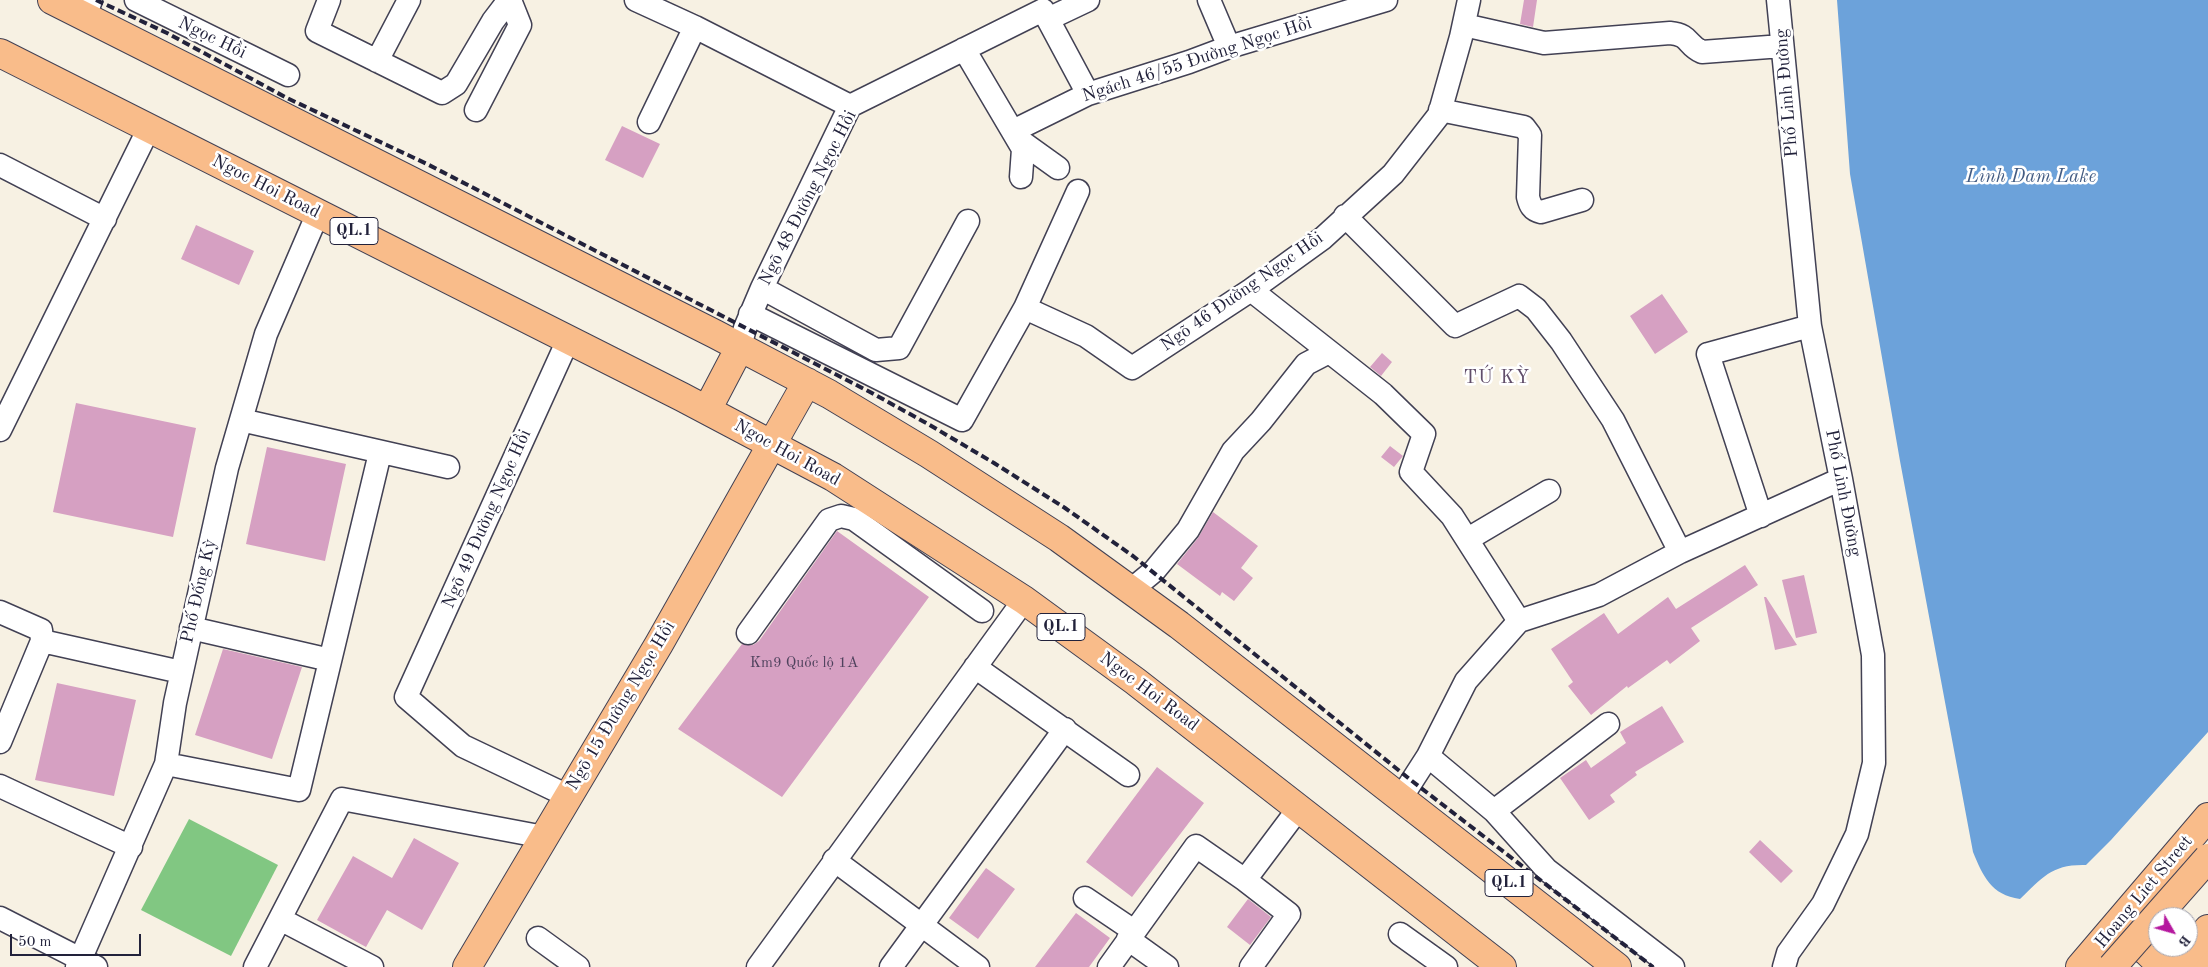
<!DOCTYPE html>
<meta charset="utf-8">
<style>
body{margin:0}
#map{position:relative;width:2208px;height:967px;overflow:hidden;background:#f7f1e3;font-family:"Old Standard TT",serif}
canvas{display:block}
.north{position:absolute;left:2148px;top:907px;width:50px;height:50px;box-sizing:border-box;background:#fff;border:1px solid #a7a7b1;border-radius:50%;rotate:128deg;font-size:14px;font-weight:700;line-height:20px;text-align:center;color:#22223b}
.north::after{content:'';display:block;margin:auto;width:18px;height:22px;background:#b5179e;clip-path:polygon(50% 0,100% 100%,50% 72%,0 100%)}
.scale{position:absolute;left:10px;top:934px;width:131px;height:22px;box-sizing:border-box;border:2px solid #22223b;border-top:0;padding-left:6px;font-size:15px;line-height:18px;white-space:nowrap;color:#22223b;-webkit-text-stroke:4px #fff;paint-order:stroke}
</style>
<div id="map">
<canvas width="2208" height="967"></canvas>
<div class="north">B</div>
<div class="scale">50 m</div>
</div>
<script>
const ctx = document.querySelector('canvas').getContext('2d');
ctx.lineJoin = 'round';
function fill(path, color) {
  ctx.fillStyle = color;
  ctx.fill(path, 'evenodd');
}
function stroke(path, color, width, dash) {
  ctx.strokeStyle = color;
  ctx.lineWidth = width;
  ctx.lineCap = dash ? 'butt' : 'round';
  ctx.setLineDash(dash || []);
  ctx.stroke(path);
}
function drawText(font, color, halo, rows, align = 'center') {
  ctx.font = font + ' "Old Standard TT",serif';
  ctx.lineWidth = 5;
  ctx.setLineDash([]);
  ctx.textBaseline = 'middle';
  ctx.strokeStyle = halo;
  ctx.fillStyle = color;
  for (const [text, x, y, turn = 0] of rows) {
    ctx.save();
    ctx.translate(x, y);
    ctx.rotate((+turn || 0) * Math.PI / 180);
    ctx.textAlign = isNaN(turn) ? turn : align;
    if (halo) ctx.strokeText(text, 0, 0);
    ctx.fillText(text, 0, 0);
    ctx.restore();
  }
}
fill(new Path2D(`
 M 189,819 L 278,865 L 231,956 L 141,910 Z`), '#81c782');
fill(new Path2D(`
 M 1837,0 L 2208,0 L 2208,732 L 2111,840 L 2086,865 C 2052,864 2043,877 2020,899 C 1991,895 1983,876 1973,852 L 1900,461 L 1850,174 Z`), '#6ca2da');
fill(new Path2D(`
 M 1524,0 L 1537,0 L 1533,27 L 1520,24 Z
 M 622,126 L 660,144 L 643,178 L 605,160 Z
 M 196,225 L 254,251 L 239,285 L 181,259 Z
 M 1662,294 L 1688,332 L 1655,354 L 1630,316 Z
 M 1382,353 L 1392,362 L 1381,376 L 1370,367 Z
 M 76,403 L 196,428 L 173,537 L 53,512 Z
 M 1390,446 L 1403,456 L 1394,467 L 1381,457 Z
 M 267,447 L 346,464 L 325,561 L 246,544 Z
 M 1213,512 L 1258,546 L 1241,568 L 1253,578 L 1234,601 L 1222,592 L 1220,596 L 1177,564 L 1198,538 Z
 M 837,531 L 929,597 L 782,797 L 678,729 L 742,644 L 753,645 L 759,641 Z
 M 1745,565 L 1758,585 L 1691,628 L 1700,641 L 1670,664 L 1667,660 L 1628,688 L 1627,686 L 1591,715 L 1568,686 L 1573,682 L 1551,649 L 1604,613 L 1618,634 L 1668,597 L 1676,609 Z
 M 1804,575 L 1817,633 L 1796,638 L 1782,580 Z
 M 1764,597 L 1766,597 L 1797,645 L 1775,650 Z
 M 223,649 L 302,667 L 272,759 L 195,735 Z
 M 57,683 L 136,700 L 114,796 L 35,780 Z
 M 1662,706 L 1684,742 L 1635,772 L 1637,775 L 1610,795 L 1615,802 L 1589,820 L 1560,778 L 1586,760 L 1591,768 L 1626,743 L 1620,732 Z
 M 1157,767 L 1204,803 L 1132,897 L 1086,862 Z
 M 414,838 L 459,863 L 422,930 L 387,910 L 366,947 L 317,920 L 353,856 L 392,878 Z
 M 1760,840 L 1793,871 L 1781,883 L 1749,852 Z
 M 986,868 L 1015,889 L 978,939 L 949,918 Z
 M 1248,899 L 1271,917 L 1250,945 L 1227,927 Z
 M 1076,913 L 1110,938 L 1089,967 L 1035,967 Z`), '#d6a0c2');
const minor = new Path2D(`
 M 136,0 L 288,75
 M 329,0 L 317,31 L 442,93 L 456,84 L 493,21 L 509,0
 M 636,0 L 695,27 L 850,106
 M 1209,0 L 1229,47
 M 1778,0 L 1810,326 L 1841,479 L 1873,655 L 1874,763 L 1857,834 L 1823,904 L 1788,953 L 1784,967
 M 85,17 L 91,0
 M 1048,19 L 1088,0
 M 1464,25 L 1544,43 L 1670,33 C 1691,35 1686,45 1702,52 L 1782,46
 M 964,49 L 1023,149 L 1021,177
 M 377,61 L 409,0
 M 476,110 L 520,25 L 510,0
 M 1440,110 L 1524,127 L 1530,135 L 1528,197 C 1530,205 1532,210 1541,212 L 1582,200
 M 649,122 L 695,27
 M 1013,131 L 1088,94 L 1189,62 L 1229,47 L 1386,0
 M 1019,140 L 1058,168
 M 0,165 L 105,219
 M 1345,216 L 1455,326 L 1519,296 L 1536,309 L 1561,341 L 1613,420 L 1680,552
 M 762,288 L 876,350 L 899,348 L 968,221
 M 1251,290 L 1383,394 L 1424,434 L 1411,472 L 1452,516 L 1519,621
 M 1025,308 L 1078,191
 M 750,314 L 962,420 L 1025,308 L 1086,336 L 1132,368 L 1251,290 L 1323,238 L 1393,174 L 1439,115 L 1461,37 L 1469,0
 M 568,340 L 406,697 L 463,746 L 568,796
 M 740,347 L 745,328 L 762,288 L 850,106 L 1043,10 L 1088,94
 M 241,420 L 448,467
 M 0,430 L 149,128
 M 1761,516 L 1708,354 L 1810,326
 M 1468,539 L 1549,491
 M 1131,590 L 1154,571 L 1188,530 L 1233,451 L 1261,421 L 1306,364 L 1329,352
 M 0,612 L 41,630 L 42,641 L 0,742
 M 191,628 L 330,660
 M 748,633 L 829,520 L 841,516 L 854,519 L 982,611
 M 42,641 L 181,672
 M 975,667 L 1128,775
 M 1428,756 L 1494,811 L 1547,870 L 1673,967
 M 166,764 L 299,790 L 380,453
 M 0,786 L 131,847
 M 1401,798 L 1428,756 L 1466,681 L 1519,621 L 1599,595 L 1680,552 L 1841,479
 M 1494,811 L 1608,724
 M 834,860 L 978,967
 M 1085,898 L 1134,931
 M 0,918 L 96,967
 M 280,919 L 372,967
 M 1400,934 L 1446,967
 M 538,938 L 578,967
 M 1128,939 L 1167,967
 M 77,967 L 166,764 L 175,703 L 227,468 L 266,334 L 318,213
 M 255,967 L 342,799 L 544,837
 M 758,967 L 1024,600
 M 891,967 L 1065,729
 M 1109,967 L 1196,846 L 1245,880
 M 1251,967 L 1289,914 L 1245,880 L 1299,808`);
const major = new Path2D(`
 M 2110,944 C 2133,939 2148,948 2160,967
 M 467,967 L 659,644 L 772,444
 M 2080,967 L 2208,817
 M 2200,967 L 2208,958`);
const highway = new Path2D(`
 M 52,0 L 715,334 L 829,394 L 929,454 L 1059,538 L 1179,625 L 1617,967
 M 0,53 L 682,397 L 833,477 L 1024,600 L 1135,681 L 1502,967
 M 707,410 L 740,347
 M 772,444 L 807,382
 M 2175,967 L 2208,929`);
stroke(minor, '#424154', 25);
stroke(major, '#424154', 30);
stroke(highway, '#424154', 30);
stroke(minor, '#fff', 22);
stroke(major, '#f9bc8a', 28);
stroke(highway, '#f9bc8a', 28);
stroke(new Path2D(`
 M 96,0 L 167,33 L 287,98 L 427,164 L 870,392 L 928,424 L 994,463 L 1065,508 L 1133,556 L 1412,781 L 1653,967`), '#22223b', 4, [8, 4]);
const highwayBridge = new Path2D(`
 M 2112,967 L 2208,858`);
stroke(highwayBridge, '#424154', 30, []);
stroke(highwayBridge, '#f9bc8a', 28);
drawText('15px', '#4f425d', null, [
 ["Km9 Quốc lộ 1A",804,663]
]);
for (const [x, y, w] of [
 [354,231,48],
 [1061,627,48],
 [1509,883,48]
]) {
  const box = new Path2D();
  box.roundRect(x - w / 2, y - 13.5, w, 27, 4);
  ctx.fillStyle = '#fff';
  ctx.fill(box);
  stroke(box, '#22223b', 1);
}
drawText('bold 16px', '#22223b', null, [
 ["QL.1",354,231],
 ["QL.1",1061,627],
 ["QL.1",1509,883]
]);
drawText('18px', '#22223b', '#fff', [
 ["Ngọc Hồi",212,38,26],
 ["Ngách 46/55 Đường Ngọc Hồi",1197,60,-18],
 ["Phố Linh Đường",1787,93,-95],
 ["Ngoc Hoi Road",266,187,27],
 ["Ngõ 48 Đường Ngọc Hồi",808,198,-63],
 ["Ngõ 46 Đường Ngọc Hồi",1242,292,-35],
 ["Ngoc Hoi Road",787,453,29],
 ["Phố Linh Đường",1843,493,79],
 ["Ngõ 49 Đường Ngọc Hồi",487,519,-66],
 ["Phố Đống Kỳ",199,591,-77],
 ["Ngoc Hoi Road",1149,692,37],
 ["Ngõ 15 Đường Ngọc Hồi",621,706,-59],
 ["Hoang Liet Street",2144,892,-50]
]);
drawText('italic 19px', '#435c83', '#fff', [
 ["Linh Dam Lake",2031,177]
]);
ctx.letterSpacing = '1px';
drawText('19px', '#614e6a', '#fff', [
 ["TỨ KỲ",1497,378]
]);
ctx.letterSpacing = '0px';
</script>
